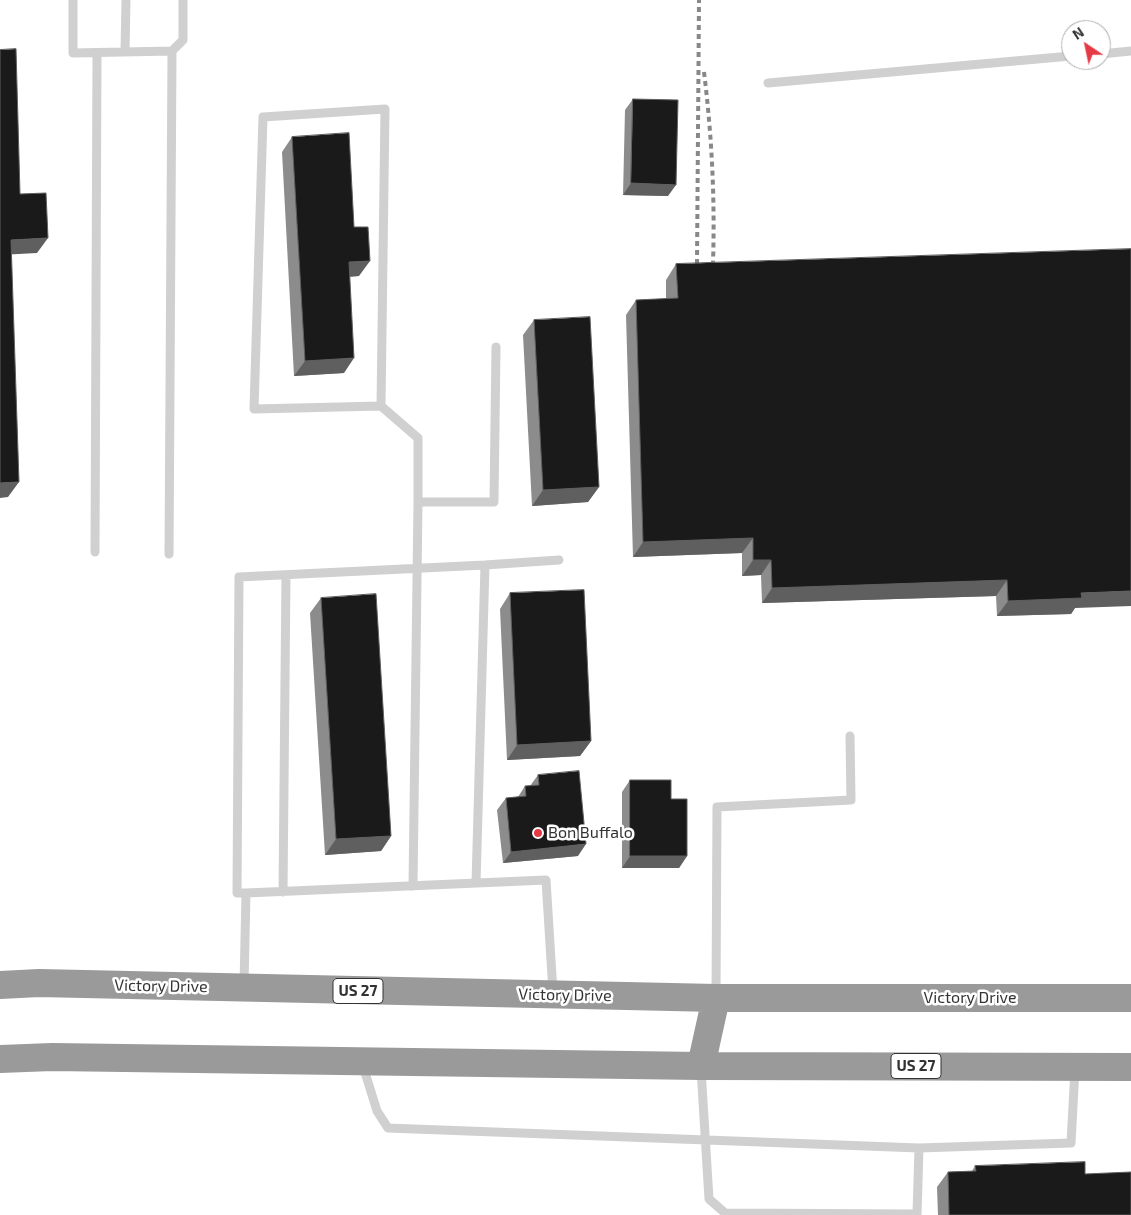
<!DOCTYPE html>
<style>
body{margin:0}
#map{position:relative;width:1131px;height:1215px;overflow:hidden;background:#fff;font-family:"Exo 2",sans-serif}
canvas{display:block}
.north{position:absolute;left:1061px;top:20px;width:50px;height:50px;box-sizing:border-box;background:#fff;border:1px solid #adadad;border-radius:50%;rotate:326deg;font-size:14px;font-weight:700;line-height:20px;text-align:center;color:#333}
.north::after{content:'';display:block;margin:auto;width:18px;height:22px;background:#e63946;clip-path:polygon(50% 0,100% 100%,50% 72%,0 100%)}
</style>
<div id="map">
<canvas width="1131" height="1215"></canvas>
<div class="north">N</div>
</div>
<script>
const ctx = document.querySelector('canvas').getContext('2d');
ctx.lineJoin = 'round';
function stroke(path, color, width, dash) {
  ctx.strokeStyle = color;
  ctx.lineWidth = width;
  ctx.lineCap = dash ? 'butt' : 'round';
  ctx.setLineDash(dash || []);
  ctx.stroke(path);
}
function fill(path, color) {
  ctx.fillStyle = color;
  ctx.fill(path, 'evenodd');
}
function drawText(font, color, halo, rows, align = 'center') {
  ctx.font = font + ' "Exo 2",sans-serif';
  ctx.lineWidth = 5;
  ctx.setLineDash([]);
  ctx.textBaseline = 'middle';
  ctx.strokeStyle = halo;
  ctx.fillStyle = color;
  for (const [text, x, y, turn = 0] of rows) {
    ctx.save();
    ctx.translate(x, y);
    ctx.rotate((+turn || 0) * Math.PI / 180);
    ctx.textAlign = isNaN(turn) ? turn : align;
    if (halo) ctx.strokeText(text, 0, 0);
    ctx.fillText(text, 0, 0);
    ctx.restore();
  }
}
stroke(new Path2D(`
 M 73,0 L 73,53 L 172,51 L 183,40 L 183,0
 M 125,52 L 126,0
 M 1101,54 L 1131,51
 M 768,83 L 1071,56
 M 381,406 L 254,409 L 263,117 L 385,109 L 381,406 L 418,438 L 418,502
 M 95,552 L 97,53
 M 169,554 L 172,51
 M 485,565 L 559,560
 M 413,886 L 418,502 L 494,502 L 496,347
 M 283,892 L 286,575
 M 246,893 L 237,893 L 239,577 L 485,565 L 476,883
 M 244,985 L 246,893 L 546,880 L 553,992
 M 716,996 L 717,807 L 851,800 L 850,736
 M 363,1066 L 377,1111 L 388,1128 L 919,1148 L 1071,1143 L 1075,1069
 M 701,1069 L 709,1199 L 725,1213 L 917,1214 L 919,1148`), '#d0d0d0', 9);
stroke(new Path2D(`
 M 0,985 L 39,983 L 716,998 L 1131,998
 M 0,1059 L 52,1057 L 701,1066 L 1131,1067
 M 701,1066 L 716,998`), '#9a9a9a', 28);
stroke(new Path2D(`
 M 704,72 C 712,137 715,199 713,264
 M 697,264 L 699,0`), '#888', 4, [5, 4]);
fill(new Path2D(`
 M 633,99 L 668,196 L 623,195 L 625,110 Z
 M 292,137 L 354,227 L 359,276 L 350,277 L 344,373 L 294,376 L 282,152 Z
 M 676,264 L 1075,608 L 1071,614 L 997,616 L 996,596 L 762,603 L 761,575 L 742,576 L 742,553 L 633,557 L 626,315 L 636,300 L 666,299 L 666,280 Z
 M 534,320 L 599,487 L 588,502 L 532,506 L 523,335 Z
 M 510,593 L 591,741 L 580,756 L 507,760 L 500,609 Z
 M 321,598 L 391,836 L 381,851 L 325,855 L 310,613 Z
 M 538,775 L 578,856 L 503,863 L 497,810 L 506,798 L 518,797 L 525,786 L 530,786 Z
 M 630,780 L 671,799 L 687,856 L 679,868 L 622,868 L 622,792 Z
 M 975,1166 L 1085,1174 L 1131,1215 L 938,1215 L 937,1187 L 948,1172 L 972,1171 Z`), '#8c8c8c');
fill(new Path2D(`
 M 631,183 L 676,185 L 668,196 L 623,195 Z
 M 48,238 L 37,253 L 0,255 L 11,240 Z
 M 370,261 L 359,276 L 338,277 L 349,262 Z
 M 354,358 L 344,373 L 294,376 L 305,361 Z
 M 19,482 L 8,497 L 0,498 L 0,483 Z
 M 599,487 L 588,502 L 532,506 L 543,490 Z
 M 753,538 L 742,553 L 633,557 L 643,542 Z
 M 753,560 L 771,560 L 761,575 L 742,576 Z
 M 1007,580 L 996,596 L 762,603 L 772,588 Z
 M 1131,591 L 1131,606 L 1075,608 L 1071,614 L 997,616 L 1008,601 L 1081,593 Z
 M 591,741 L 580,756 L 507,760 L 517,745 Z
 M 391,836 L 381,851 L 325,855 L 336,839 Z
 M 586,844 L 578,856 L 503,863 L 511,852 Z
 M 630,856 L 687,856 L 679,868 L 622,868 Z`), '#5f5f5f');
const building = new Path2D(`
 M 16,49 L 20,194 L 46,193 L 48,238 L 11,240 L 19,482 L 0,483 L 0,50 Z
 M 633,99 L 678,100 L 676,185 L 631,183 Z
 M 349,133 L 354,227 L 368,227 L 370,261 L 349,262 L 354,358 L 305,361 L 292,137 Z
 M 1131,249 L 1131,591 L 1081,593 L 1082,598 L 1008,601 L 1007,580 L 772,588 L 771,560 L 753,560 L 753,538 L 643,542 L 636,300 L 678,298 L 676,264 Z
 M 590,317 L 599,487 L 543,490 L 534,320 Z
 M 584,590 L 591,741 L 517,745 L 510,593 Z
 M 376,594 L 391,836 L 336,839 L 321,598 Z
 M 579,771 L 586,844 L 511,852 L 506,798 L 526,796 L 525,786 L 539,785 L 538,775 Z
 M 630,780 L 671,780 L 671,799 L 687,799 L 687,856 L 630,856 Z
 M 1085,1162 L 1085,1174 L 1131,1172 L 1131,1215 L 949,1215 L 948,1172 L 976,1171 L 975,1166 Z`);
fill(building, '#1a1a1a');
stroke(building, '#5f5f5f', 1);
for (const [x, y, r, color] of [
 [538,833,5,"#e63946"]
]) {
  const dot = new Path2D();
  dot.arc(x, y, r, 0, 2 * Math.PI);
  ctx.fillStyle = color;
  ctx.fill(dot);
  stroke(dot, '#fff', 2);
}
for (const [x, y, w] of [
 [358,991,50],
 [916,1066,50]
]) {
  const box = new Path2D();
  box.roundRect(x - w / 2, y - 12.5, w, 25, 4);
  ctx.fillStyle = '#fff';
  ctx.fill(box);
  stroke(box, '#333', 1);
}
drawText('bold 15px', '#333', null, [
 ["US 27",358,991],
 ["US 27",916,1066]
]);
drawText('16px', '#333', '#fff', [
 ["Bon Buffalo",548,833]
], 'left');
drawText('16px', '#333', '#fff', [
 ["Victory Drive",161,986,1],
 ["Victory Drive",565,995,1],
 ["Victory Drive",970,998]
]);
</script>
